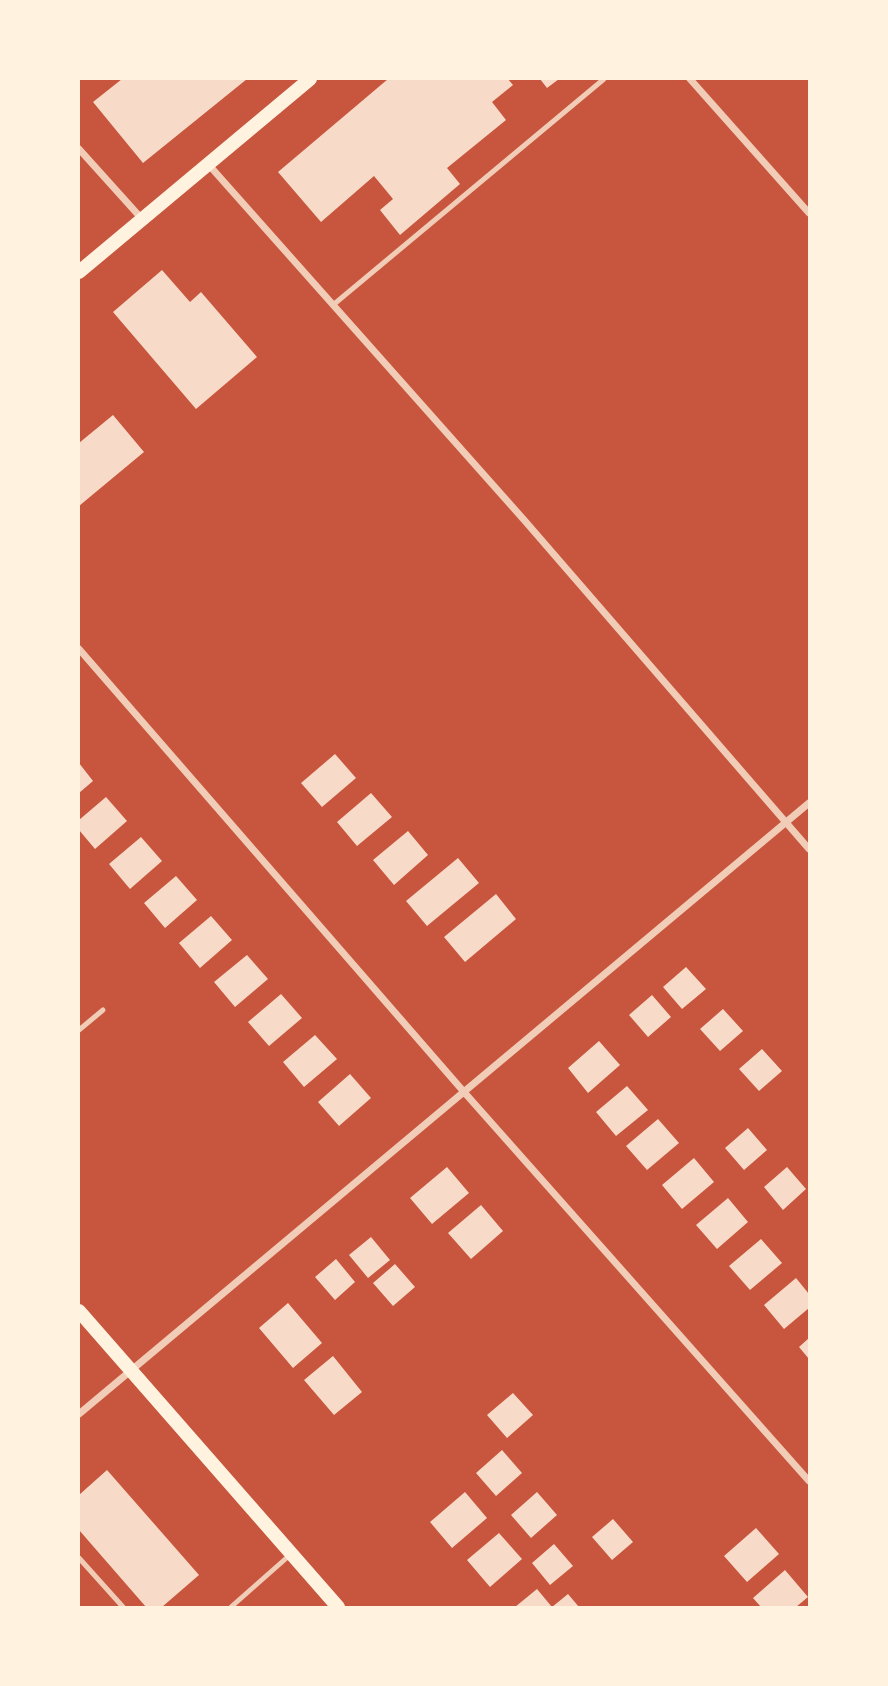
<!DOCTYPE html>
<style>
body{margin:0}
#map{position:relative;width:888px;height:1686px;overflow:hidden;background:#c8553d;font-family:Barlow,sans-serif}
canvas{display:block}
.frame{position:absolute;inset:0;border:80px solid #fff3e0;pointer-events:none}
</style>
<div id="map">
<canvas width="888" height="1686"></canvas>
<div class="frame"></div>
</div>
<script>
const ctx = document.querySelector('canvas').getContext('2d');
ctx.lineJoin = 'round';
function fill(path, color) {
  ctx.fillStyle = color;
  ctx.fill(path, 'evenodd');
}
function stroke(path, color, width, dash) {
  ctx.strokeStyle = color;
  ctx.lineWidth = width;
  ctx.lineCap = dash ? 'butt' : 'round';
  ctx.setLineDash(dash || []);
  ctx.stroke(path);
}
fill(new Path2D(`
 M 122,79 L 247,79 L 143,163 L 93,102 Z
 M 388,79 L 508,79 L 513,85 L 492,102 L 506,120 L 447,168 L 460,184 L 400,235 L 380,210 L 393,199 L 374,176 L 321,222 L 278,172 Z
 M 540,79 L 559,79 L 547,88 Z
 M 162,270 L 190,302 L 201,292 L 257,357 L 196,409 L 113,312 Z
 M 113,415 L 144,452 L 79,506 L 79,443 Z
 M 335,754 L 356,778 L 322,807 L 301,783 Z
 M 79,763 L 93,781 L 79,793 Z
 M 371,793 L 392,817 L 357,846 L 337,822 Z
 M 106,797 L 127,821 L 95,849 L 79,830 L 79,820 Z
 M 408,831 L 428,855 L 394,885 L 373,860 Z
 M 141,837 L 162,861 L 130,889 L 109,864 Z
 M 458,858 L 479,883 L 427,926 L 406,901 Z
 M 176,876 L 197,900 L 165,928 L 144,903 Z
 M 496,894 L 516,919 L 465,962 L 444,937 Z
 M 211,916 L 232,940 L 200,968 L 179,943 Z
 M 247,955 L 268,979 L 235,1007 L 214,982 Z
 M 686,967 L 706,989 L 682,1009 L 663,987 Z
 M 281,994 L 302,1018 L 269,1046 L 248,1022 Z
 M 652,995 L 671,1017 L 648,1037 L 629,1015 Z
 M 723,1009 L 743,1031 L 720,1051 L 700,1029 Z
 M 315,1035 L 337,1059 L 304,1087 L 283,1062 Z
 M 599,1041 L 620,1065 L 588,1093 L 568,1068 Z
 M 762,1049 L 782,1071 L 759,1091 L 739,1069 Z
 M 350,1074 L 371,1098 L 339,1126 L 318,1102 Z
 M 627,1086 L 648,1110 L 616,1136 L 596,1112 Z
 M 658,1119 L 679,1143 L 647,1170 L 626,1146 Z
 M 748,1128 L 767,1150 L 744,1170 L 725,1148 Z
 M 694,1158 L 714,1182 L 682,1209 L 662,1185 Z
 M 447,1167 L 469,1193 L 432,1224 L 410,1198 Z
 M 787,1167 L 806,1189 L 783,1210 L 764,1187 Z
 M 728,1198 L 748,1222 L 717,1249 L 696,1225 Z
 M 481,1205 L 503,1231 L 471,1259 L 448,1233 Z
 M 371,1237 L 390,1260 L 368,1278 L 349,1255 Z
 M 761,1239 L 782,1263 L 750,1290 L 729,1266 Z
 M 336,1259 L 355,1282 L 335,1300 L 315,1277 Z
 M 395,1264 L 415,1287 L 393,1306 L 373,1283 Z
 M 796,1278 L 809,1294 L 809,1308 L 784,1329 L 764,1305 Z
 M 288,1303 L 322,1343 L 293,1368 L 259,1328 Z
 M 809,1338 L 809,1359 L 799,1347 Z
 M 333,1356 L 362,1392 L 334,1415 L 304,1380 Z
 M 513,1393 L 533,1415 L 507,1438 L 487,1415 Z
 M 502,1450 L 522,1473 L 496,1496 L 476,1473 Z
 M 107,1470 L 199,1575 L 162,1607 L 146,1607 L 79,1530 L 79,1495 Z
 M 465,1492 L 487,1518 L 452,1548 L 430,1522 Z
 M 537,1492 L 557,1515 L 531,1538 L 511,1515 Z
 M 613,1519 L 633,1542 L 612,1560 L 592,1537 Z
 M 756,1528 L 779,1554 L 747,1582 L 724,1556 Z
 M 499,1533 L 522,1559 L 490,1587 L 467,1560 Z
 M 554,1544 L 573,1566 L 550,1585 L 532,1563 Z
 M 785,1570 L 808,1597 L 796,1607 L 761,1607 L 753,1598 Z
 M 537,1589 L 552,1607 L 568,1594 L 579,1607 L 515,1607 Z`), '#f7dbc8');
stroke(new Path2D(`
 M 333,305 L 604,79
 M 79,1030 L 103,1010
 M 79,1558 L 123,1607
 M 231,1607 L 291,1554`), '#f1ccb7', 5);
stroke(new Path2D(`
 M 690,79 L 809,213
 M 79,149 L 142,219
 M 208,164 L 525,521 L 809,849
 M 79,649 L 464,1092 L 809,1481
 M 79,1414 L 809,803`), '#f1ccb7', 7);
stroke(new Path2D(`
 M 79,272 L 310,79
 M 79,1311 L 338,1607`), '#fff3e0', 14);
</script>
